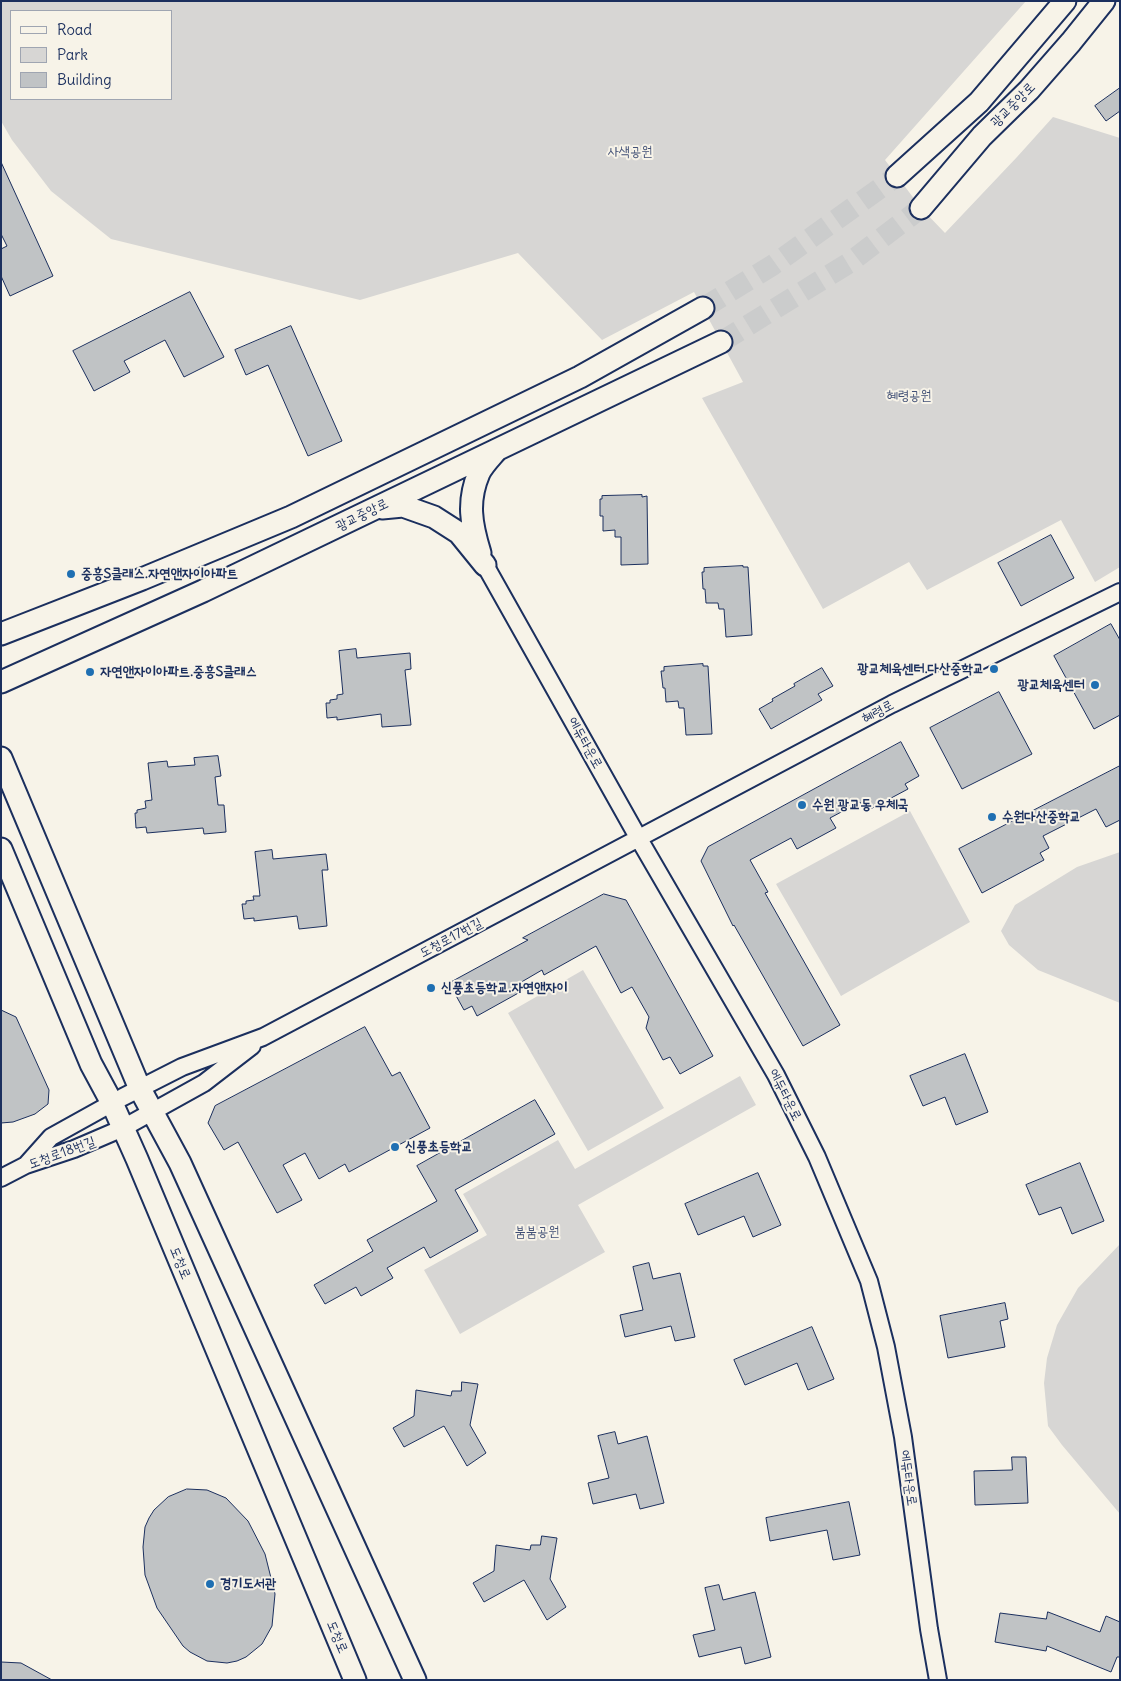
<!DOCTYPE html>
<meta charset="utf-8">
<style>
body{margin:0}
#map{position:relative;width:1121px;height:1681px;overflow:hidden;background:#f7f3e8;font-family:Delius,sans-serif}
canvas{display:block}
.frame{position:absolute;inset:0;border:2px solid #1b2f5e;pointer-events:none}
.legend{position:absolute;left:10px;top:10px;width:162px;height:90px;box-sizing:border-box;background:#f7f3e8;border:1px solid #9fa5b1;margin:0;padding:6px 9px;list-style:none;font-size:15px;color:#1b2f5e}
.legend li{display:flex;align-items:center;gap:10px;height:25px}
.legend b{width:25px;border:1px solid #9fa5b1}
</style>
<div id="map">
<canvas width="1121" height="1681"></canvas>
<div class="frame"></div>
<ul class="legend">
<li><b style="height:6px;background:#f7f3e8"></b>Road</li>
<li><b style="height:14px;background:#d7d6d4"></b>Park</li>
<li><b style="height:14px;background:#c0c3c5"></b>Building</li>
</ul>
</div>
<script>
const ctx = document.querySelector('canvas').getContext('2d');
ctx.lineJoin = 'round';
function fill(path, color) {
  ctx.fillStyle = color;
  ctx.fill(path, 'evenodd');
}
function stroke(path, color, width, dash) {
  ctx.strokeStyle = color;
  ctx.lineWidth = width;
  ctx.lineCap = dash ? 'butt' : 'round';
  ctx.setLineDash(dash || []);
  ctx.stroke(path);
}
function drawText(font, color, halo, rows, align = 'center') {
  ctx.font = font + ' Delius,"Poor Story",sans-serif';
  ctx.lineWidth = 4;
  ctx.setLineDash([]);
  ctx.textBaseline = 'middle';
  ctx.strokeStyle = halo;
  ctx.fillStyle = color;
  for (const [text, x, y, turn = 0] of rows) {
    ctx.save();
    ctx.translate(x, y);
    ctx.rotate((+turn || 0) * Math.PI / 180);
    ctx.textAlign = isNaN(turn) ? turn : align;
    if (halo) ctx.strokeText(text, 0, 0);
    ctx.fillText(text, 0, 0);
    ctx.restore();
  }
}
fill(new Path2D(`
 M 1,1 L 1026,1 L 885,160 L 921,208 L 945,233 L 1017,157 L 1053,117 L 1120,138 L 1120,567 L 1095,582 L 1061,520 L 927,590 L 909,562 L 823,609 L 702,398 L 743,382 L 694,292 L 602,340 L 518,253 L 360,300 L 111,239 L 51,191 L 12,140 L 1,121 ZM 11,11 L 171,11 L 171,99 L 11,99 Z
 M 910,811 L 970,922 L 841,996 L 776,884 Z
 M 1120,852 L 1120,1003 L 1038,970 L 1009,945 L 1001,931 L 1015,905 L 1077,867 Z
 M 583,970 L 664,1108 L 588,1151 L 508,1013 Z
 M 740,1076 L 756,1105 L 578,1205 L 605,1252 L 460,1334 L 424,1270 L 487,1235 L 463,1194 L 558,1140 L 575,1169 Z
 M 1120,1244 L 1120,1514 L 1062,1445 L 1048,1426 L 1044,1383 L 1047,1358 L 1057,1325 L 1078,1288 Z`), '#d7d6d4');
const building = new Path2D(`
 M 1120,88 L 1120,111 L 1106,121 L 1095,106 Z
 M 1,162 L 53,276 L 10,296 L 1,276 L 1,249 L 7,246 L 1,234 Z
 M 190,292 L 224,357 L 184,377 L 165,340 L 124,361 L 130,372 L 94,391 L 73,351 Z
 M 291,326 L 342,441 L 308,456 L 268,365 L 246,375 L 235,350 Z
 M 642,495 L 642,497 L 647,496 L 648,564 L 621,565 L 621,537 L 615,537 L 615,530 L 603,531 L 603,516 L 600,516 L 600,499 L 602,499 L 602,496 Z
 M 1051,535 L 1074,578 L 1021,606 L 998,563 Z
 M 743,566 L 743,567 L 748,567 L 752,635 L 726,637 L 724,609 L 719,609 L 718,603 L 706,603 L 705,589 L 703,589 L 702,572 L 704,572 L 704,568 Z
 M 1111,624 L 1120,640 L 1120,715 L 1094,729 L 1054,656 Z
 M 356,649 L 357,658 L 410,653 L 411,669 L 405,670 L 411,725 L 382,727 L 381,714 L 337,720 L 337,717 L 327,718 L 326,703 L 330,703 L 330,700 L 337,699 L 337,695 L 343,694 L 339,651 Z
 M 703,664 L 703,666 L 708,666 L 712,734 L 686,735 L 684,708 L 679,708 L 678,701 L 666,702 L 665,688 L 663,688 L 661,671 L 664,671 L 664,667 Z
 M 822,668 L 833,686 L 818,694 L 822,700 L 771,729 L 759,709 L 773,701 L 772,699 L 795,686 L 794,684 Z
 M 999,692 L 1032,754 L 962,789 L 930,728 Z
 M 901,742 L 919,776 L 905,784 L 908,789 L 865,812 L 860,802 L 830,818 L 836,828 L 797,849 L 791,838 L 750,860 L 768,892 L 765,893 L 840,1025 L 803,1046 L 734,925 L 733,926 L 701,861 L 708,847 Z
 M 218,756 L 221,776 L 215,777 L 218,805 L 224,805 L 226,832 L 204,834 L 203,828 L 147,833 L 146,827 L 136,828 L 135,813 L 137,813 L 137,810 L 146,808 L 145,801 L 152,800 L 148,763 L 167,761 L 168,767 L 195,765 L 194,758 Z
 M 1120,766 L 1120,820 L 1106,827 L 1096,809 L 1043,836 L 1049,848 L 1040,853 L 1044,860 L 982,893 L 959,849 Z
 M 272,850 L 273,859 L 326,854 L 328,870 L 322,870 L 327,926 L 299,929 L 297,916 L 254,921 L 254,918 L 244,919 L 242,904 L 246,904 L 246,901 L 254,900 L 253,896 L 260,896 L 255,852 Z
 M 604,894 L 626,900 L 713,1056 L 680,1074 L 670,1057 L 663,1060 L 646,1028 L 649,1017 L 632,987 L 621,993 L 596,946 L 544,975 L 542,970 L 518,984 L 522,991 L 477,1016 L 472,1006 L 464,1010 L 449,983 L 528,940 L 523,938 Z
 M 1,1010 L 16,1017 L 49,1090 L 48,1104 L 35,1114 L 13,1122 L 1,1123 Z
 M 365,1027 L 392,1076 L 400,1072 L 430,1128 L 349,1172 L 345,1164 L 319,1179 L 305,1153 L 283,1165 L 302,1200 L 277,1213 L 238,1142 L 224,1150 L 208,1123 L 215,1106 Z
 M 965,1054 L 988,1112 L 956,1125 L 945,1097 L 923,1106 L 910,1076 Z
 M 535,1100 L 555,1134 L 455,1190 L 478,1231 L 430,1258 L 424,1247 L 387,1268 L 393,1278 L 361,1296 L 356,1287 L 325,1304 L 314,1285 L 373,1251 L 367,1240 L 437,1201 L 417,1166 Z
 M 1080,1163 L 1104,1221 L 1072,1234 L 1061,1207 L 1039,1215 L 1026,1185 Z
 M 758,1173 L 781,1225 L 753,1237 L 744,1216 L 698,1235 L 685,1204 Z
 M 649,1263 L 653,1279 L 680,1273 L 695,1337 L 675,1341 L 671,1326 L 625,1337 L 620,1315 L 643,1310 L 633,1267 Z
 M 1005,1303 L 1008,1319 L 1000,1321 L 1005,1347 L 948,1358 L 940,1316 Z
 M 812,1327 L 834,1379 L 808,1390 L 797,1363 L 745,1385 L 734,1360 Z
 M 462,1382 L 478,1384 L 470,1425 L 486,1453 L 467,1466 L 444,1426 L 404,1447 L 393,1428 L 414,1416 L 416,1390 L 451,1396 L 452,1391 L 461,1391 Z
 M 615,1432 L 618,1444 L 647,1436 L 664,1503 L 640,1509 L 636,1494 L 593,1504 L 588,1483 L 609,1478 L 598,1436 Z
 M 1012,1457 L 1026,1457 L 1028,1503 L 975,1505 L 974,1471 L 1012,1470 Z
 M 187,1489 L 207,1490 L 226,1498 L 248,1521 L 265,1554 L 275,1594 L 272,1626 L 262,1644 L 246,1657 L 237,1661 L 227,1663 L 207,1661 L 190,1652 L 183,1646 L 157,1608 L 145,1575 L 143,1547 L 145,1527 L 149,1518 L 154,1510 L 168,1497 Z
 M 849,1502 L 860,1555 L 833,1560 L 827,1530 L 770,1541 L 766,1518 Z
 M 542,1536 L 557,1538 L 550,1579 L 566,1607 L 547,1620 L 524,1580 L 484,1602 L 473,1583 L 494,1571 L 496,1545 L 530,1550 L 531,1545 L 540,1545 Z
 M 719,1585 L 723,1600 L 755,1592 L 771,1657 L 745,1664 L 741,1647 L 699,1657 L 693,1635 L 715,1630 L 705,1588 Z
 M 1048,1612 L 1100,1632 L 1106,1616 L 1120,1622 L 1120,1657 L 1117,1657 L 1111,1672 L 1047,1646 L 1046,1651 L 995,1642 L 1000,1613 L 1046,1619 Z
 M 1,1662 L 21,1663 L 52,1680 L 1,1680 Z`);
fill(building, '#c0c3c5');
stroke(building, '#1b2f5e', 1);
stroke(new Path2D(`
 M 703,308 L 773,265 L 897,176
 M 721,342 L 849,263 L 921,208`), '#cbcccc', 21, [21, 11]);
const minor = new Path2D(`
 M 485,565 L 639,839 L 776,1075 L 817,1157 L 869,1281 L 886,1347 L 903,1437 L 929,1629 L 938,1680
 M 26,1165 L 51,1137 L 123,1097 L 182,1067 L 263,1037 L 892,704 L 1120,592
 M 1,1178 L 26,1165 L 74,1149 L 123,1128 L 204,1083 L 252,1046`);
const major = new Path2D(`
 M 897,176 L 979,102 L 1065,1
 M 921,208 L 982,136 L 1029,90 L 1071,42 L 1104,1
 M 382,508 L 403,506 L 434,517 L 459,533 L 485,565
 M 480,553 C 471,524 467,501 479,473 C 483,465 490,458 496,451
 M 1,634 L 142,579 L 291,517 L 580,377 L 703,308
 M 1,682 L 203,591 L 721,342
 M 1,758 L 140,1089 L 180,1163 L 415,1680
 M 1,849 L 91,1064 L 112,1103 L 137,1159 L 355,1680`);
stroke(minor, '#1b2f5e', 20);
stroke(major, '#1b2f5e', 25);
stroke(minor, '#f7f3e8', 16);
stroke(major, '#f7f3e8', 21);
for (const [x, y, r, color] of [
 [71,574,5,"#1f6fb2"],
 [994,669,5,"#1f6fb2"],
 [90,672,5,"#1f6fb2"],
 [1095,685,5,"#1f6fb2"],
 [802,805,5,"#1f6fb2"],
 [992,817,5,"#1f6fb2"],
 [431,988,5,"#1f6fb2"],
 [395,1147,5,"#1f6fb2"],
 [210,1584,5,"#1f6fb2"]
]) {
  const dot = new Path2D();
  dot.arc(x, y, r, 0, 2 * Math.PI);
  ctx.fillStyle = color;
  ctx.fill(dot);
  stroke(dot, '#f7f3e8', 2);
}
drawText('14px', '#1b2f5e', '#f7f3e8', [
 ["광교중앙로",1013,105,-45],
 ["광교중앙로",362,515,-26],
 ["혜령로",878,712,-28],
 ["에듀타운로",585,743,61],
 ["도청로17번길",451,938,-28],
 ["에듀타운로",785,1095,63],
 ["도청로18번길",62,1153,-20],
 ["도청로",180,1263,67],
 ["에듀타운로",908,1478,82],
 ["도청로",337,1637,67]
]);
drawText('14px', '#415076', '#f7f3e8', [
 ["사색공원",630,152],
 ["혜령공원",909,396],
 ["붐붐공원",537,1232]
]);
drawText('bold 14px', '#1b2f5e', '#f7f3e8', [
 ["중흥S클래스.자연앤자이아파트",81,574],
 ["광교체육센터.다산중학교",984,669,"right"],
 ["자연앤자이아파트.중흥S클래스",100,672],
 ["광교체육센터",1085,685,"right"],
 ["수원 광교동 우체국",812,805],
 ["수원다산중학교",1002,817],
 ["신풍초등학교.자연앤자이",441,988],
 ["신풍초등학교",405,1147],
 ["경기도서관",220,1584]
], 'left');
</script>
